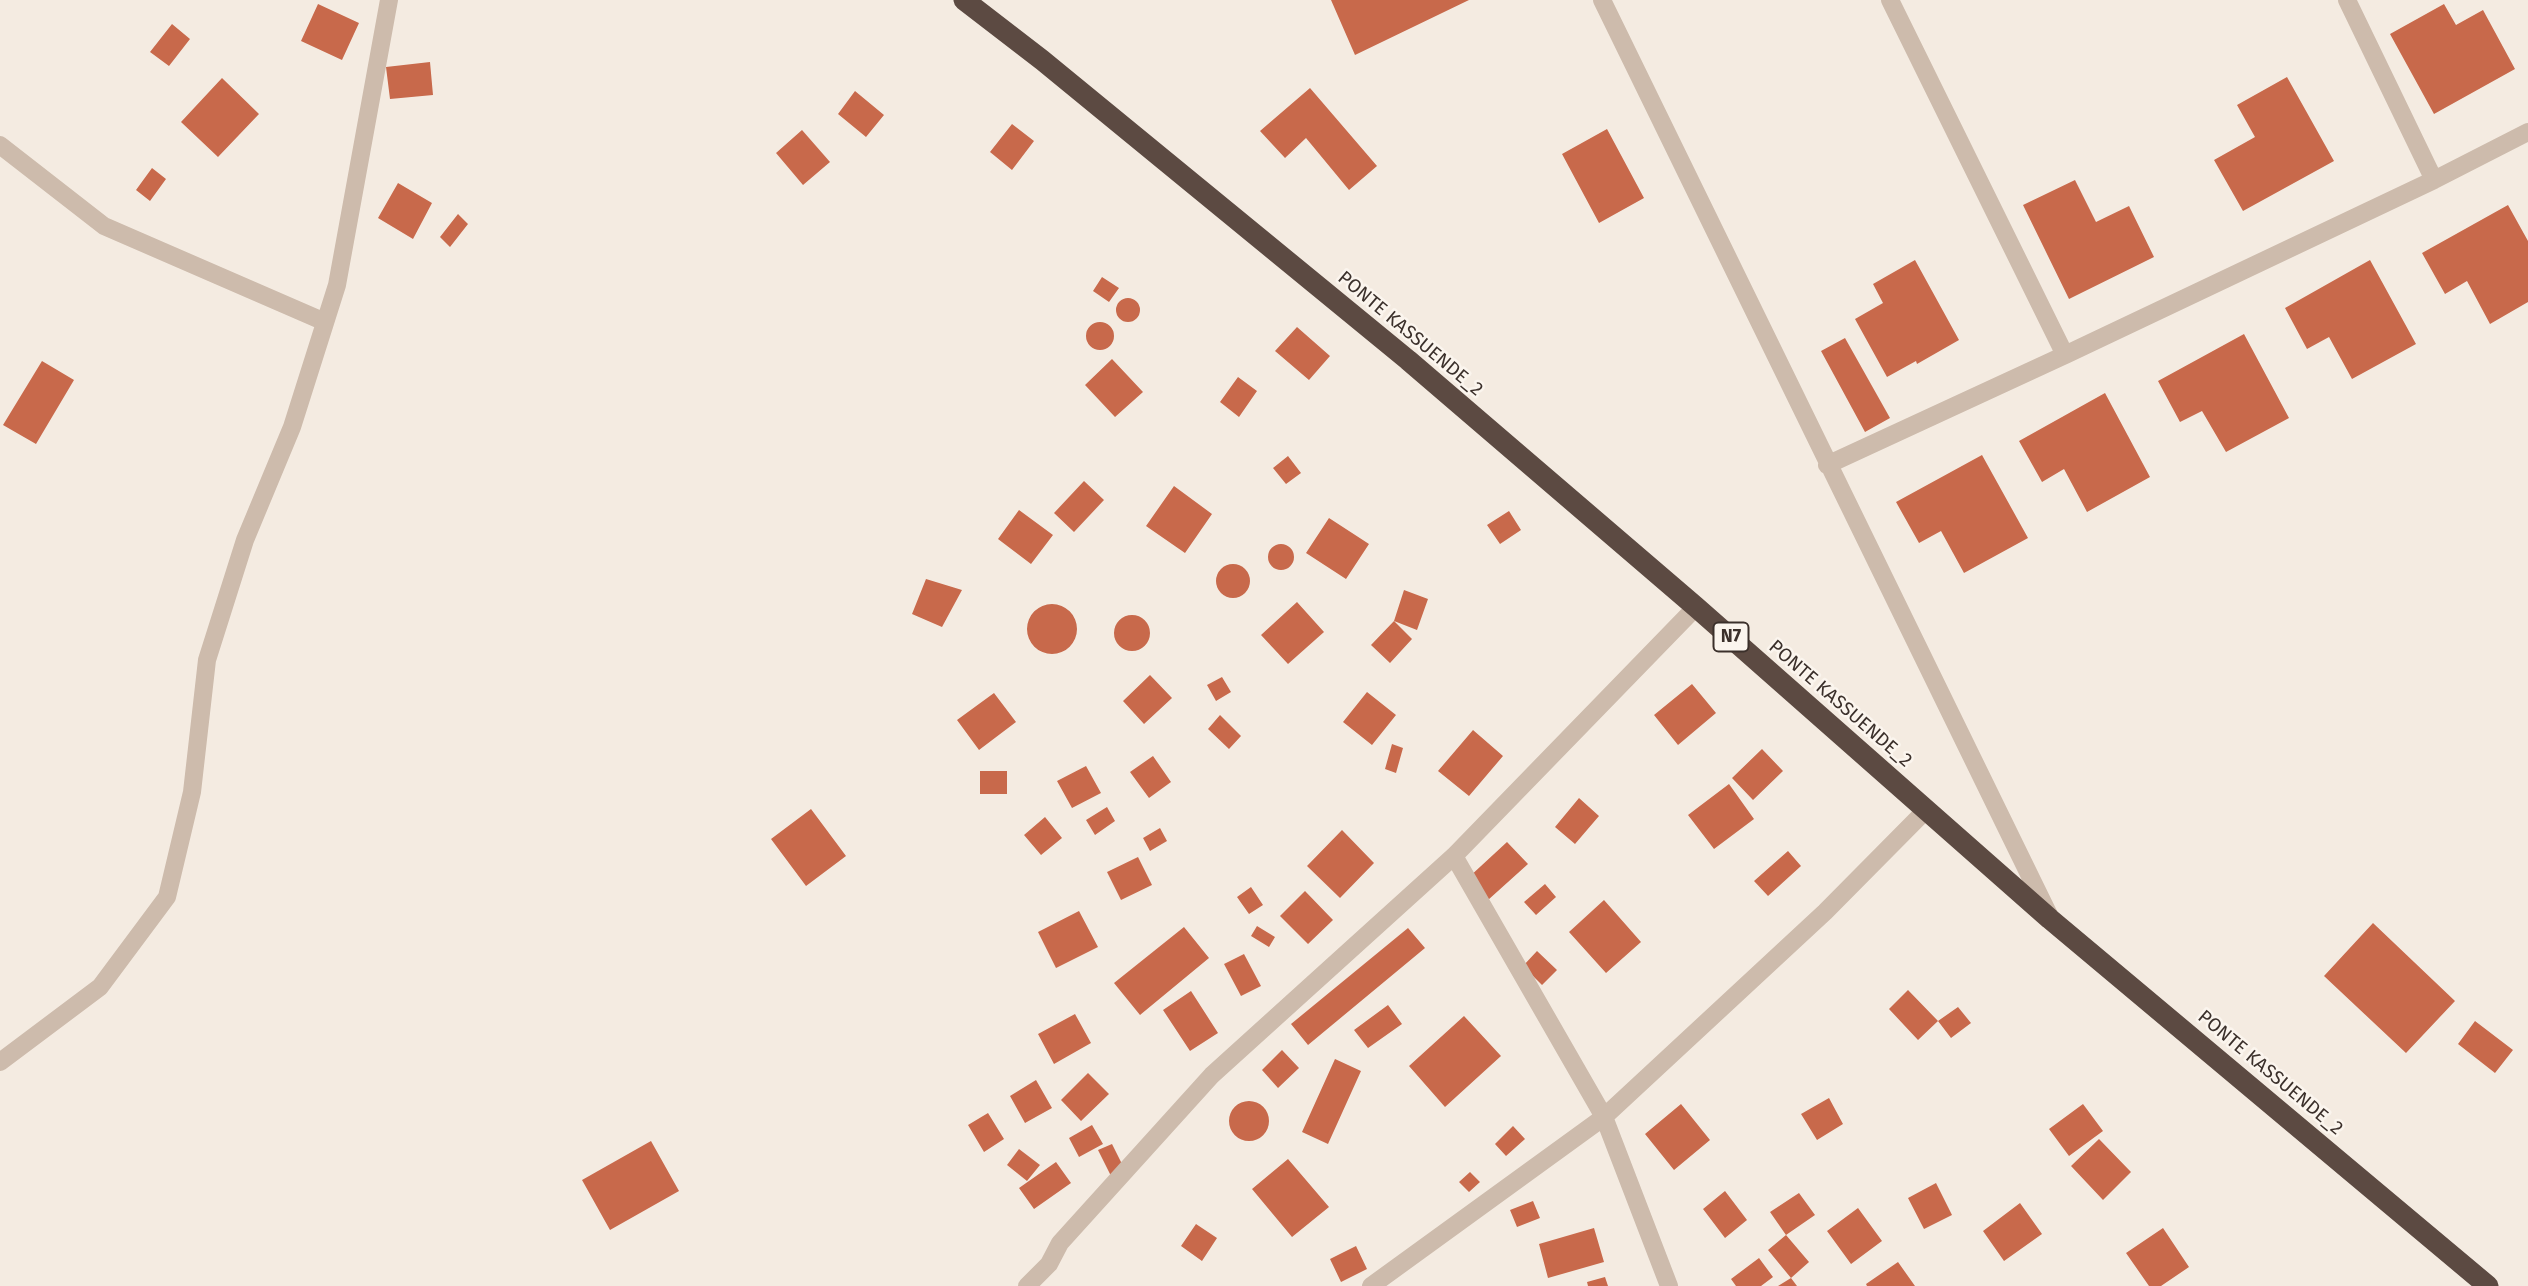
<!DOCTYPE html>
<style>
body{margin:0}
canvas{display:block;background:#f4ebe1}
</style>
<canvas width="2528" height="1286"></canvas>
<script>
const ctx = document.querySelector('canvas').getContext('2d');
ctx.lineJoin = 'round';
function fill(path, color) {
  ctx.fillStyle = color;
  ctx.fill(path, 'evenodd');
}
function stroke(path, color, width, dash) {
  ctx.strokeStyle = color;
  ctx.lineWidth = width;
  ctx.lineCap = dash ? 'butt' : 'round';
  ctx.setLineDash(dash || []);
  ctx.stroke(path);
}
function drawText(font, color, halo, rows, align = 'center') {
  ctx.font = font + ' "Fira Sans",sans-serif';
  ctx.lineWidth = 5;
  ctx.setLineDash([]);
  ctx.textBaseline = 'middle';
  ctx.strokeStyle = halo;
  ctx.fillStyle = color;
  for (const [text, x, y, turn = 0] of rows) {
    ctx.save();
    ctx.translate(x, y);
    ctx.rotate((+turn || 0) * Math.PI / 180);
    ctx.textAlign = isNaN(turn) ? turn : align;
    if (halo) ctx.strokeText(text, 0, 0);
    ctx.fillText(text, 0, 0);
    ctx.restore();
  }
}
fill(new Path2D(`
 M 1331,0 L 1469,0 L 1355,55 Z
 M 318,4 L 359,23 L 342,60 L 301,41 Z
 M 2444,4 L 2456,25 L 2483,10 L 2515,69 L 2434,114 L 2390,34 Z
 M 172,24 L 190,39 L 169,66 L 150,52 Z
 M 430,62 L 433,95 L 390,99 L 386,67 Z
 M 2287,77 L 2334,161 L 2243,211 L 2214,160 L 2255,137 L 2237,105 Z
 M 222,78 L 259,114 L 218,157 L 181,122 Z
 M 1310,88 L 1377,166 L 1349,190 L 1306,138 L 1285,158 L 1260,131 Z
 M 855,91 L 884,115 L 866,137 L 838,114 Z
 M 1012,124 L 1034,141 L 1012,170 L 990,152 Z
 M 1607,129 L 1644,198 L 1599,223 L 1562,154 Z
 M 802,130 L 830,162 L 803,185 L 776,153 Z
 M 152,168 L 166,179 L 150,201 L 136,190 Z
 M 2075,180 L 2096,222 L 2129,206 L 2154,257 L 2069,299 L 2023,205 Z
 M 398,183 L 432,203 L 413,239 L 378,218 Z
 M 2508,205 L 2528,241 L 2528,302 L 2490,324 L 2467,281 L 2445,294 L 2422,253 Z
 M 458,214 L 468,224 L 450,247 L 440,237 Z
 M 1915,260 L 1959,340 L 1917,364 L 1916,361 L 1887,377 L 1855,319 L 1883,303 L 1873,284 Z
 M 2370,260 L 2416,344 L 2352,379 L 2329,337 L 2307,349 L 2285,308 Z
 M 1102,277 L 1119,288 L 1109,302 L 1093,291 Z
 M1116 310a12 12 0 1 1 24 0a12 12 0 1 1-24 0Z
 M1086 336a14 14 0 1 1 28 0a14 14 0 1 1-28 0Z
 M 1297,327 L 1330,356 L 1309,380 L 1275,351 Z
 M 2244,334 L 2289,418 L 2226,452 L 2202,411 L 2180,422 L 2158,381 Z
 M 1845,338 L 1890,418 L 1865,432 L 1821,351 Z
 M 1112,359 L 1143,392 L 1115,417 L 1085,385 Z
 M 42,361 L 74,380 L 36,444 L 3,425 Z
 M 1238,377 L 1257,391 L 1239,417 L 1220,402 Z
 M 2105,393 L 2150,477 L 2087,512 L 2064,469 L 2042,482 L 2019,441 Z
 M 1982,455 L 2028,538 L 1964,573 L 1941,531 L 1919,543 L 1896,502 Z
 M 1288,456 L 1301,473 L 1286,484 L 1273,468 Z
 M 1084,481 L 1104,500 L 1074,532 L 1054,513 Z
 M 1174,486 L 1212,514 L 1185,553 L 1146,526 Z
 M 1019,510 L 1053,535 L 1031,564 L 998,539 Z
 M 1509,511 L 1521,530 L 1500,544 L 1487,525 Z
 M 1329,518 L 1369,544 L 1346,579 L 1306,553 Z
 M1268 557a13 13 0 1 1 26 0a13 13 0 1 1-26 0Z
 M1216 581a17 17 0 1 1 34 0a17 17 0 1 1-34 0Z
 M 926,579 L 962,590 L 942,627 L 912,614 Z
 M 1404,590 L 1428,599 L 1417,630 L 1394,621 Z
 M 1297,602 L 1324,632 L 1288,664 L 1261,635 Z
 M1027 629a25 25 0 1 1 50 0a25 25 0 1 1-50 0Z
 M1114 633a18 18 0 1 1 36 0a18 18 0 1 1-36 0Z
 M 1394,621 L 1412,639 L 1390,663 L 1371,645 Z
 M 1150,675 L 1172,698 L 1144,724 L 1123,701 Z
 M 1222,677 L 1231,692 L 1216,701 L 1207,685 Z
 M 1692,684 L 1716,713 L 1678,745 L 1654,715 Z
 M 1367,692 L 1396,715 L 1372,745 L 1343,722 Z
 M 994,693 L 1016,722 L 979,750 L 957,720 Z
 M 1220,715 L 1241,736 L 1229,749 L 1208,729 Z
 M 1473,730 L 1503,756 L 1469,796 L 1438,771 Z
 M 1392,744 L 1403,748 L 1396,773 L 1385,769 Z
 M 1762,749 L 1783,771 L 1753,800 L 1732,778 Z
 M 1153,756 L 1171,782 L 1149,798 L 1130,772 Z
 M 1086,766 L 1101,793 L 1072,808 L 1057,781 Z
 M 980,771 L 1007,771 L 1007,794 L 980,794 Z
 M 1729,784 L 1754,819 L 1714,849 L 1688,815 Z
 M 1579,798 L 1599,816 L 1575,844 L 1555,827 Z
 M 1107,807 L 1115,821 L 1095,835 L 1086,820 Z
 M 811,809 L 846,856 L 806,886 L 771,839 Z
 M 1045,817 L 1062,838 L 1041,855 L 1024,835 Z
 M 1160,828 L 1167,841 L 1150,851 L 1143,838 Z
 M 1342,830 L 1374,863 L 1340,898 L 1307,866 Z
 M 1507,842 L 1528,864 L 1488,900 L 1468,878 Z
 M 1788,851 L 1801,866 L 1768,896 L 1754,881 Z
 M 1138,857 L 1152,885 L 1121,900 L 1107,872 Z
 M 1545,884 L 1556,897 L 1536,915 L 1524,902 Z
 M 1251,887 L 1263,905 L 1249,914 L 1237,897 Z
 M 1305,891 L 1333,920 L 1308,944 L 1280,916 Z
 M 1604,900 L 1641,942 L 1606,973 L 1569,932 Z
 M 1079,911 L 1098,947 L 1056,968 L 1038,932 Z
 M 2373,923 L 2455,1001 L 2406,1053 L 2324,976 Z
 M 1257,926 L 1275,937 L 1269,947 L 1251,936 Z
 M 1184,927 L 1209,958 L 1140,1015 L 1114,983 Z
 M 1408,928 L 1425,948 L 1308,1045 L 1291,1024 Z
 M 1537,951 L 1557,970 L 1542,985 L 1523,966 Z
 M 1244,954 L 1261,986 L 1241,996 L 1224,964 Z
 M 1908,990 L 1938,1021 L 1918,1040 L 1889,1009 Z
 M 1191,991 L 1218,1033 L 1190,1051 L 1163,1010 Z
 M 1388,1005 L 1402,1024 L 1368,1048 L 1354,1030 Z
 M 1958,1007 L 1971,1023 L 1951,1038 L 1938,1021 Z
 M 1075,1014 L 1091,1043 L 1054,1064 L 1038,1034 Z
 M 1464,1016 L 1501,1056 L 1445,1107 L 1409,1066 Z
 M 2475,1021 L 2513,1050 L 2495,1073 L 2458,1044 Z
 M 1282,1050 L 1299,1068 L 1278,1088 L 1262,1070 Z
 M 1335,1059 L 1361,1071 L 1328,1144 L 1302,1132 Z
 M 1088,1073 L 1109,1094 L 1081,1121 L 1061,1100 Z
 M 1036,1080 L 1052,1108 L 1025,1123 L 1010,1096 Z
 M 1829,1098 L 1843,1124 L 1817,1140 L 1801,1114 Z
 M1229 1121a20 20 0 1 1 40 0a20 20 0 1 1-40 0Z
 M 1681,1104 L 1710,1140 L 1674,1170 L 1645,1134 Z
 M 2083,1104 L 2103,1131 L 2069,1156 L 2049,1129 Z
 M 988,1113 L 1004,1139 L 984,1152 L 968,1125 Z
 M 1092,1125 L 1103,1144 L 1079,1157 L 1069,1138 Z
 M 1513,1126 L 1525,1139 L 1506,1156 L 1495,1144 Z
 M 2099,1139 L 2131,1172 L 2103,1200 L 2071,1166 Z
 M 651,1141 L 679,1191 L 610,1230 L 582,1180 Z
 M 1112,1144 L 1125,1170 L 1111,1176 L 1098,1150 Z
 M 1019,1149 L 1040,1165 L 1027,1181 L 1007,1165 Z
 M 1288,1159 L 1329,1207 L 1292,1237 L 1252,1189 Z
 M 1056,1162 L 1071,1183 L 1034,1209 L 1019,1188 Z
 M 1470,1172 L 1480,1182 L 1469,1192 L 1459,1182 Z
 M 1936,1183 L 1952,1215 L 1924,1229 L 1908,1198 Z
 M 1725,1191 L 1747,1220 L 1725,1238 L 1703,1209 Z
 M 1799,1193 L 1815,1215 L 1786,1235 L 1770,1212 Z
 M 1533,1201 L 1540,1218 L 1517,1227 L 1510,1210 Z
 M 2020,1203 L 2042,1234 L 2004,1261 L 1983,1231 Z
 M 1858,1208 L 1882,1241 L 1851,1264 L 1827,1231 Z
 M 1196,1224 L 1217,1238 L 1202,1261 L 1181,1246 Z
 M 1594,1228 L 1604,1262 L 1548,1278 L 1539,1244 Z
 M 2163,1228 L 2189,1267 L 2161,1286 L 2149,1286 L 2126,1253 Z
 M 1786,1235 L 1809,1262 L 1791,1278 L 1768,1250 Z
 M 1356,1246 L 1367,1269 L 1341,1282 L 1330,1259 Z
 M 1759,1258 L 1773,1277 L 1761,1286 L 1736,1286 L 1731,1279 Z
 M 1898,1262 L 1915,1286 L 1867,1286 L 1866,1284 Z
 M 1605,1277 L 1608,1286 L 1588,1286 L 1587,1282 Z
 M 1791,1278 L 1797,1286 L 1778,1286 Z`), '#c8694b');
stroke(new Path2D(`
 M 1602,0 L 2049,915
 M 1890,0 L 2065,355 L 2434,180 L 2528,132
 M 2347,0 L 2434,180
 M 0,145 L 104,226 L 325,322
 M 1827,465 L 2065,355
 M 1454,856 L 1604,1117 L 1669,1286
 M 0,1062 L 100,987 L 167,897 L 192,792 L 207,660 L 245,540 L 292,427 L 337,285 L 389,0
 M 1027,1286 L 1049,1264 L 1060,1243 L 1212,1075 L 1454,856 L 1696,607
 M 1371,1286 L 1604,1117 L 1825,912 L 1926,810`), '#cdbbac', 18);
stroke(new Path2D(`
 M 964,0 L 1042,60 L 1408,360 L 1696,607 L 2050,919 L 2488,1286`), '#5c4a42', 21);
for (const [x, y, w] of [
 [1731,637,35]
]) {
  const box = new Path2D();
  box.roundRect(x - w / 2, y - 14.5, w, 29, 5);
  ctx.fillStyle = '#fbf5ee';
  ctx.fill(box);
  stroke(box, '#3b302b', 2);
}
drawText('bold 18px', '#3b302b', null, [
 ["N7",1731,637]
]);
drawText('19px', '#3b302b', '#fbf5ee', [
 ["PONTE KASSUENDE_2",1410,334,40],
 ["PONTE KASSUENDE_2",1840,704,41],
 ["PONTE KASSUENDE_2",2270,1073,40]
]);
</script>
